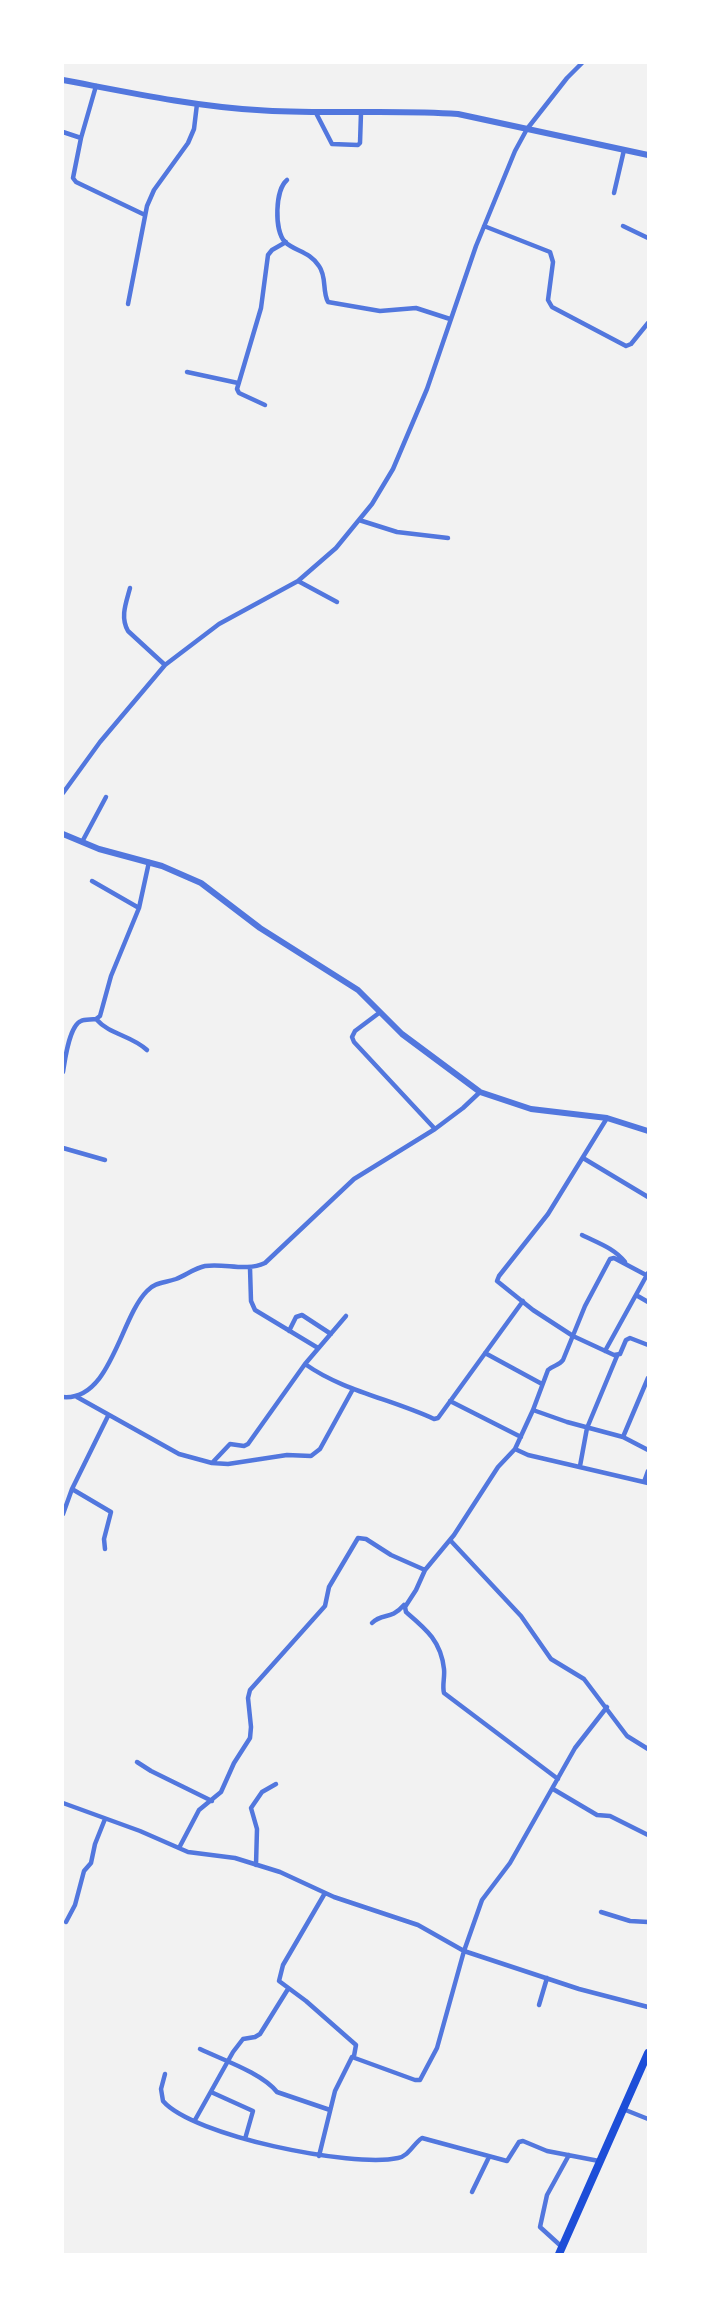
<!DOCTYPE html>
<style>
body{margin:0}
#map{position:relative;width:711px;height:2317px;overflow:hidden;background:#f2f2f2;font-family:Bitter,serif}
canvas{display:block}
.frame{position:absolute;inset:0;border:64px solid #fff;pointer-events:none}
</style>
<div id="map">
<canvas width="711" height="2317"></canvas>
<div class="frame"></div>
</div>
<script>
const ctx = document.querySelector('canvas').getContext('2d');
ctx.lineJoin = 'round';
function stroke(path, color, width, dash) {
  ctx.strokeStyle = color;
  ctx.lineWidth = width;
  ctx.lineCap = dash ? 'butt' : 'round';
  ctx.setLineDash(dash || []);
  ctx.stroke(path);
}
stroke(new Path2D(`
 M 96,86 L 81,138 L 73,178 L 76,182 L 145,215
 M 316,113 L 332,144 L 358,145 L 360,143 L 361,113
 M 63,132 L 81,138
 M 287,180 C 275,190 274,230 285,242 C 296,252 309,251 319,266 C 327,277 322,291 328,302 L 380,311 L 416,308 L 450,319
 M 614,193 L 624,150
 M 484,226 L 550,252 L 553,262 L 548,300 L 552,307 L 626,346 L 631,344 L 648,323
 M 623,226 L 648,238
 M 128,304 L 147,206 L 154,190 L 188,143 L 194,129 L 197,104
 M 187,372 L 238,383
 M 265,405 L 239,393 L 237,389 L 261,308 L 268,255 L 272,250 L 286,242
 M 359,520 L 397,532 L 448,538
 M 298,581 L 337,602
 M 130,588 C 126,603 120,617 128,631 L 165,665
 M 63,793 L 100,742 L 165,665 L 219,624 L 298,581 L 336,548 L 372,504 L 393,469 L 427,389 L 476,246 L 515,151 L 527,129 L 567,78 L 582,63
 M 82,842 L 106,797
 M 92,881 L 139,908
 M 379,1013 L 355,1031 L 352,1037 L 354,1042 L 435,1129
 M 96,1019 C 110,1035 131,1035 147,1050
 M 63,1072 C 65,1060 69,1026 81,1021 C 85,1019 91,1020 96,1019 L 100,1016 L 111,976 L 139,908 L 149,862
 M 607,1118 L 548,1214 L 499,1276 L 497,1281 L 533,1310 L 573,1336 L 614,1355 L 620,1354 L 626,1340 L 630,1338 L 648,1345
 M 63,1148 L 105,1160
 M 583,1158 L 648,1197
 M 582,1235 C 598,1243 614,1248 625,1262
 M 250,1268 L 251,1301 L 255,1310 L 318,1348
 M 636,1295 L 648,1302
 M 289,1331 L 296,1317 L 302,1315 L 331,1334
 M 605,1351 L 648,1273
 M 485,1353 L 542,1384
 M 305,1364 C 343,1391 391,1399 434,1419 L 438,1418 L 523,1301
 M 63,1397 C 111,1401 120,1318 147,1291 C 155,1282 165,1283 176,1279 C 186,1275 195,1268 205,1266 C 226,1263 245,1272 265,1263 L 354,1179 L 435,1129 L 463,1108 L 480,1092
 M 77,1397 L 179,1454 L 212,1463 L 230,1444 L 244,1446 L 248,1444 L 305,1364 L 346,1316
 M 450,1401 L 521,1437
 M 533,1410 L 567,1422 L 623,1437 L 648,1450
 M 623,1437 L 648,1378
 M 515,1449 L 528,1455 L 648,1483
 M 212,1463 L 228,1464 L 287,1455 L 311,1456 L 320,1449 L 353,1389
 M 580,1466 L 587,1428 L 617,1356
 M 644,1482 L 648,1471
 M 72,1489 L 111,1512 L 104,1539 L 105,1549
 M 63,1514 L 72,1489 L 108,1416
 M 450,1540 L 521,1616 L 551,1659 L 584,1679 L 627,1736 L 648,1749
 M 372,1623 C 383,1612 390,1621 404,1605
 M 137,1762 L 151,1771 L 212,1801
 M 558,1779 L 444,1693 C 442,1685 445,1677 444,1669 C 441,1641 426,1629 406,1612 L 405,1607 L 416,1590 L 425,1570 L 454,1535 L 498,1467 L 515,1449 L 533,1410 L 548,1370 C 553,1365 559,1366 563,1360 L 585,1306 L 610,1259 L 614,1258 L 646,1275
 M 553,1789 L 597,1815 L 610,1816 L 648,1835
 M 63,1803 L 140,1831 L 188,1852 L 235,1858 L 280,1872 L 334,1897 L 418,1925 L 464,1951 L 579,1989 L 648,2007
 M 179,1848 L 199,1810 L 221,1792 L 234,1763 L 250,1738 L 251,1727 L 248,1698 L 250,1690 L 325,1606 L 329,1587 L 358,1538 L 366,1539 L 391,1555 L 425,1570
 M 256,1865 L 257,1829 L 251,1808 L 262,1792 L 276,1784
 M 325,1893 L 283,1965 L 279,1981 L 306,2001 L 356,2045 L 354,2056
 M 601,1912 L 630,1921 L 648,1922
 M 66,1922 L 75,1905 L 84,1871 L 91,1863 L 95,1844 L 105,1819
 M 539,2005 L 547,1978
 M 200,2049 C 223,2060 262,2073 277,2092 L 330,2110
 M 165,2074 L 161,2089 L 163,2101 C 193,2136 352,2168 398,2158 C 409,2156 413,2144 422,2138 L 507,2161 L 519,2142 L 523,2141 L 547,2151 L 599,2161
 M 211,2092 L 253,2111 L 245,2139
 M 623,2109 L 648,2119
 M 195,2120 L 233,2052 L 243,2039 L 255,2037 L 260,2034 L 288,1989
 M 319,2156 L 335,2091 L 352,2057 L 415,2080 L 420,2080 L 437,2048 L 464,1951 L 482,1900 L 510,1863 L 575,1748 L 607,1707
 M 472,2192 L 489,2157
 M 562,2247 L 540,2227 L 547,2195 L 569,2155`), '#5277de', 4.5);
stroke(new Path2D(`
 M 63,80 C 127,92 192,106 257,110 C 324,115 391,109 458,114 L 648,155
 M 63,834 L 99,849 L 162,866 L 201,883 L 260,928 L 358,990 L 402,1034 L 480,1092 L 531,1109 L 607,1118 L 648,1131`), '#5277de', 6);
stroke(new Path2D(`
 M 559,2254 L 648,2053`), '#1d4ed8', 8);
</script>
